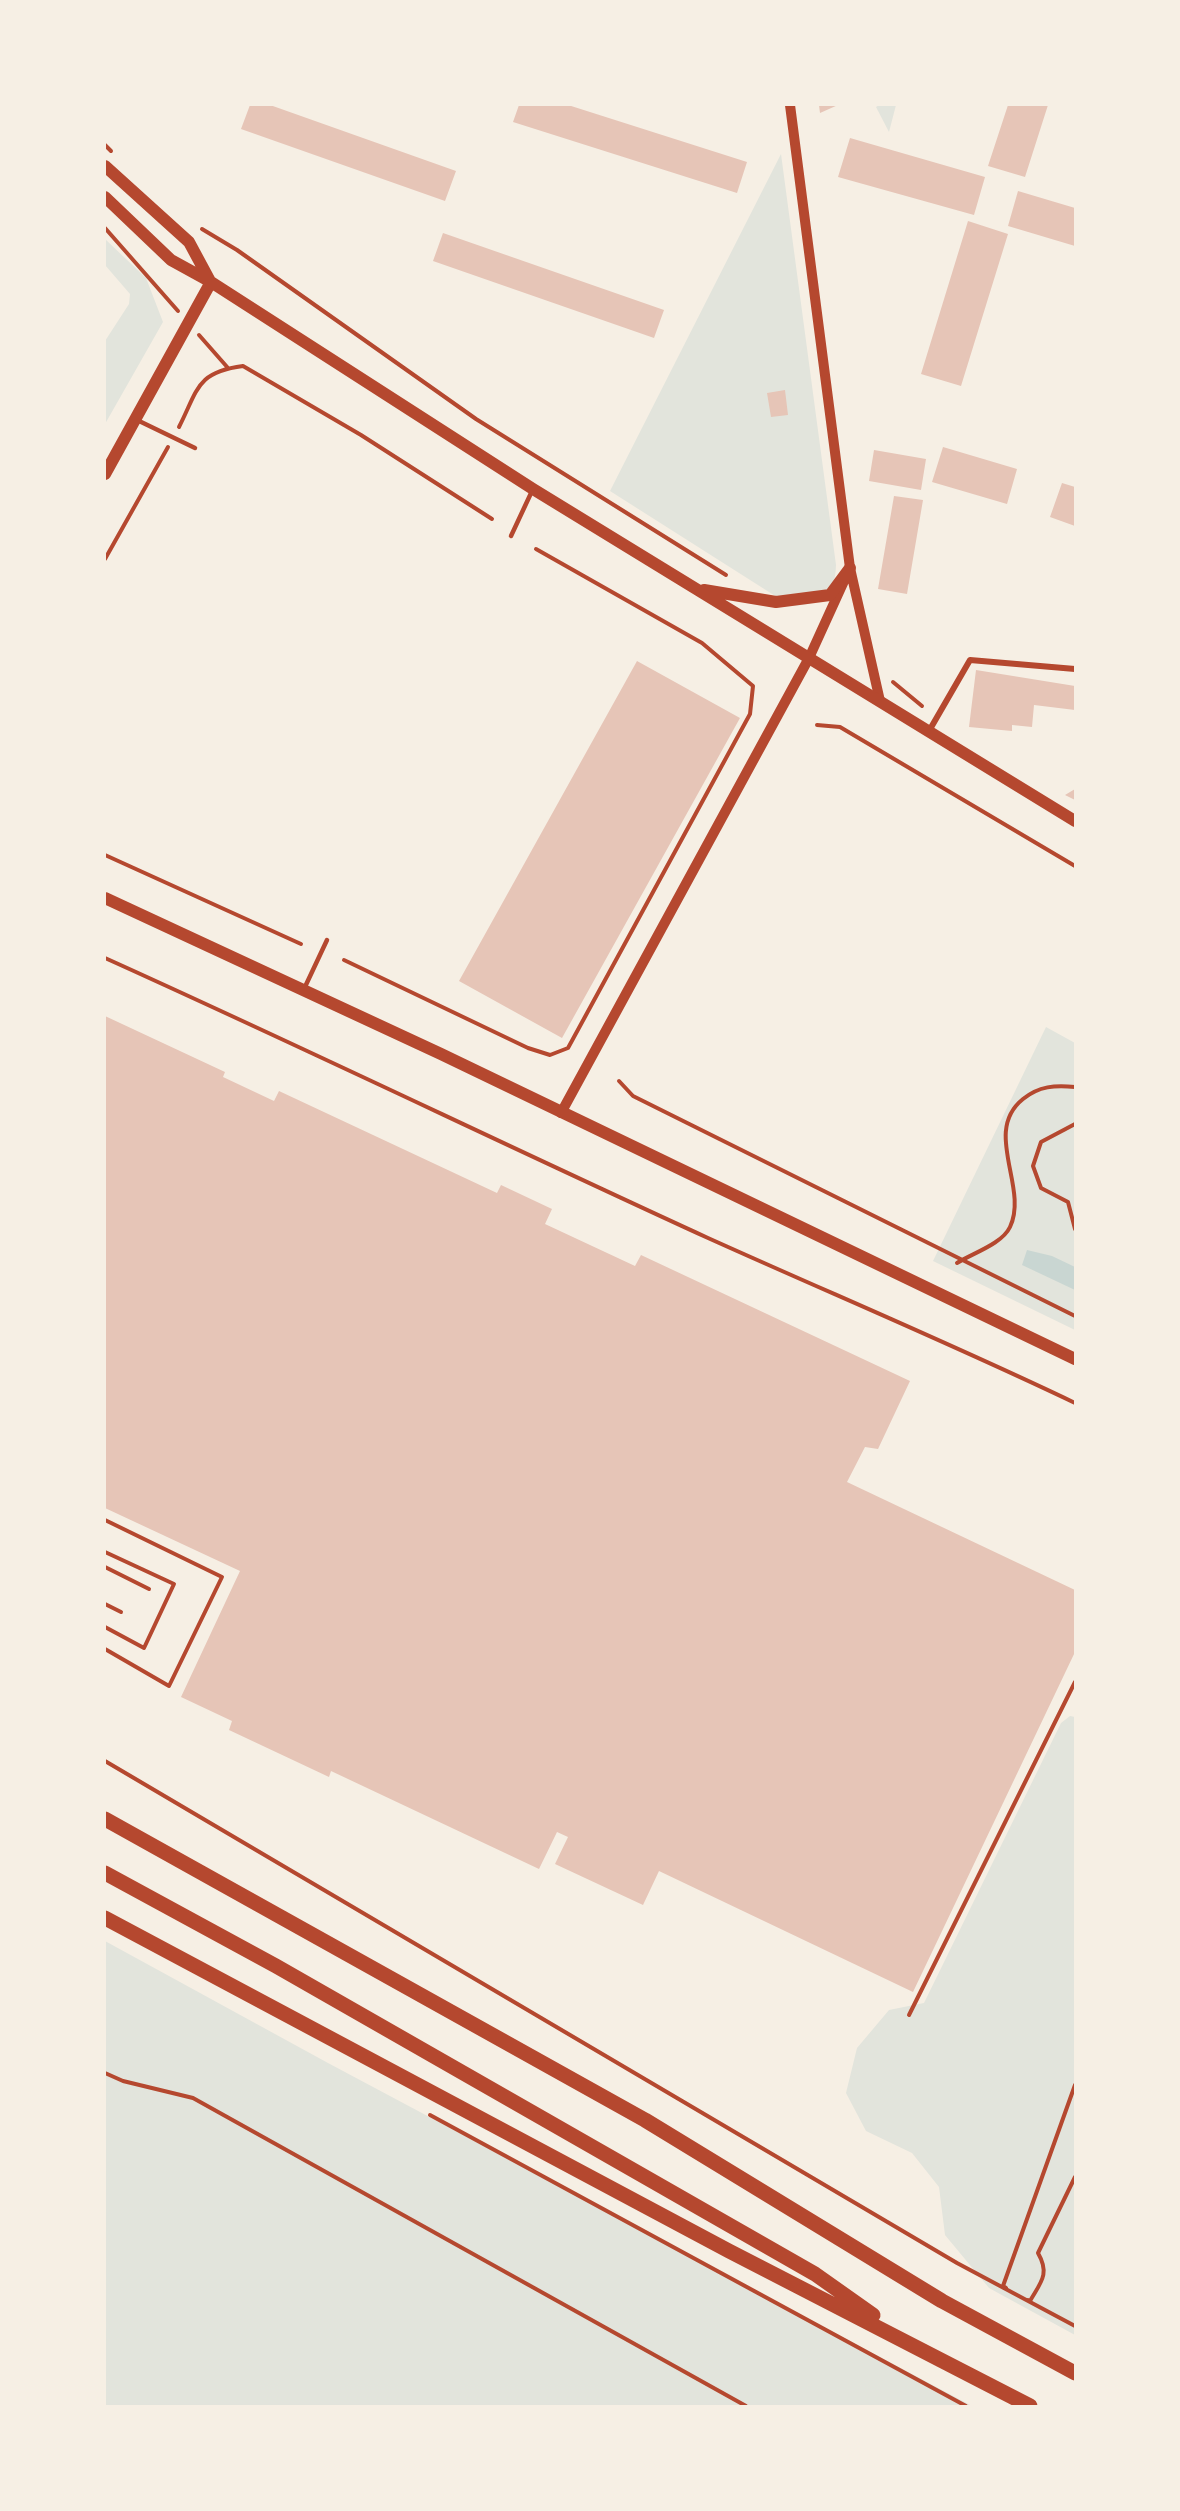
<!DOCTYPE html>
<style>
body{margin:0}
#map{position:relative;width:1180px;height:2511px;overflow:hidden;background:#f6efe4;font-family:Spectral,serif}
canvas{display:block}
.frame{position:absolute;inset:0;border:106px solid #f6efe4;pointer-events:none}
</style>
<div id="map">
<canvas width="1180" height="2511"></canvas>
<div class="frame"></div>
</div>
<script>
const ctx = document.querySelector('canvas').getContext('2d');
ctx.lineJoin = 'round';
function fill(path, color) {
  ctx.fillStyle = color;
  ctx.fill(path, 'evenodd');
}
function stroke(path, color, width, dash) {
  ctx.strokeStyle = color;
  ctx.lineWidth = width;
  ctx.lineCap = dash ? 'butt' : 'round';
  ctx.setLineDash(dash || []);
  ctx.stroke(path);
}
fill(new Path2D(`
 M 879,105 L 896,105 L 889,132 L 876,107 Z
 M 781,154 L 836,565 C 835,597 821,604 791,606 L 610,491 Z
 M 105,239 L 146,278 L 163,322 L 105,424 L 105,341 L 129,304 L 130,294 L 105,265 Z
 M 1046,1027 L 1075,1043 L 1075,1330 L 933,1261 Z
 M 1070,1716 L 1075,1717 L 1075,2335 L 989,2288 L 945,2235 L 939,2187 L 912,2153 L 866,2131 L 846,2093 L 857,2048 L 889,2010 L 924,2003 L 1061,1723 Z
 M 105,1941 L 328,2063 L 972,2406 L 105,2406 Z`), '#e2e4dc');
fill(new Path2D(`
 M 1027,1250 L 1052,1256 L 1075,1267 L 1075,1290 L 1022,1265 Z`), '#c9d6d2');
fill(new Path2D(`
 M 250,105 L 270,105 L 456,171 L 445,201 L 241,129 Z
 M 519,105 L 568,105 L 747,162 L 737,193 L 513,122 Z
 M 819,105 L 838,105 L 820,113 Z
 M 1008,105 L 1048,105 L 1025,177 L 988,166 Z
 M 850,138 L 985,177 L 974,215 L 838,177 Z
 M 1018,191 L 1075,208 L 1075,246 L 1008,226 Z
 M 968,221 L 1008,234 L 961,386 L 921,374 Z
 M 443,233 L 664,310 L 654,338 L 433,261 Z
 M 785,390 L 788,415 L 771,417 L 767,393 Z
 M 943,447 L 1017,469 L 1007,504 L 932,482 Z
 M 874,450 L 926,459 L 921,490 L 869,481 Z
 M 1062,483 L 1075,487 L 1075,526 L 1050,517 Z
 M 894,496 L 923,500 L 907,594 L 878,589 Z
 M 637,661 L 740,718 L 562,1038 L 459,981 Z
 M 976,670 L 1075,686 L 1075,710 L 1034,705 L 1032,727 L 1012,725 L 1012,731 L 969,727 Z
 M 1075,789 L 1075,800 L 1065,795 Z
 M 105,1016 L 225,1072 L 223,1077 L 274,1101 L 279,1091 L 497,1193 L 501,1185 L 552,1209 L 545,1224 L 635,1266 L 641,1255 L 910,1381 L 878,1449 L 865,1447 L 847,1482 L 1075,1590 L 1075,1652 L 913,1992 L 659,1871 L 643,1905 L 555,1864 L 568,1837 L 557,1832 L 539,1869 L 331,1771 L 329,1777 L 229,1730 L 232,1721 L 181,1697 L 240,1571 L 105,1508 Z`), '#e6c5b7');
stroke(new Path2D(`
 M 105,145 L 111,151
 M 105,228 L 178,311
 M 202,229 L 237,250 L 476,419 L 726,575
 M 199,335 L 228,368
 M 179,427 C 198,390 196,372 243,366 L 361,435 L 492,519
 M 105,559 L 168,447
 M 893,682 L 922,706
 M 817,725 L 840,727 L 1075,866
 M 105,855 L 301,944
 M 105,958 C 307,1049 507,1146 708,1238 C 830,1293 954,1345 1075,1403
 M 344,960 L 528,1048 L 550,1055 L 568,1048 L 750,714 L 753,686 L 702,643 L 536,549
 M 619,1081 L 633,1096 L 1075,1316
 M 1075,1124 L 1041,1142 L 1033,1166 L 1041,1188 L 1068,1202 L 1075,1229
 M 957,1263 C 973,1253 1002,1244 1010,1227 C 1029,1187 982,1132 1023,1099 C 1039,1086 1055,1085 1075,1087
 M 105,1520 L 222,1577 L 169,1686 L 105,1649
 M 105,1552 L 174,1584 L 144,1648 L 105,1627
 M 105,1567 L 149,1589
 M 105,1604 L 121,1612
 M 105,1761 L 957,2263 L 1075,2326
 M 909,2015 L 1075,1682
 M 105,2073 L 123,2081 L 193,2098 L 746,2406
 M 430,2115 L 966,2406
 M 1006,2288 L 1003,2286 L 1075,2085
 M 1028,2300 L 1030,2301 C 1041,2282 1050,2274 1038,2253 L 1075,2177`), '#b5482f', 4);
stroke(new Path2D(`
 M 137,420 L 195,448
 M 511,536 L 532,491
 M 304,989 L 327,940`), '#b5482f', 4.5);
stroke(new Path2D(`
 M 929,731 L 970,660 L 1075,669`), '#b5482f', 6);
stroke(new Path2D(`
 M 850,568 L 880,701
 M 561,1113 L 809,658 L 850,568 L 790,105`), '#b5482f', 10);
stroke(new Path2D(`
 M 105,166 L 189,242 L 210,281
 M 105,197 L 171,260 L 211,282 L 533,489 L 1075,821
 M 105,474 L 211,282
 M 704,590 L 776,602 L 830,595 L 850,568
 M 105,898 L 441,1054 L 1075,1359`), '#b5482f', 12);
stroke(new Path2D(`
 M 105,1819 L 645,2120 L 942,2301 L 1075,2373
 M 105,1873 L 276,1966 L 815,2274 L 873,2315
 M 105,1918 L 729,2251 L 1030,2406`), '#b5482f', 15);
</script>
